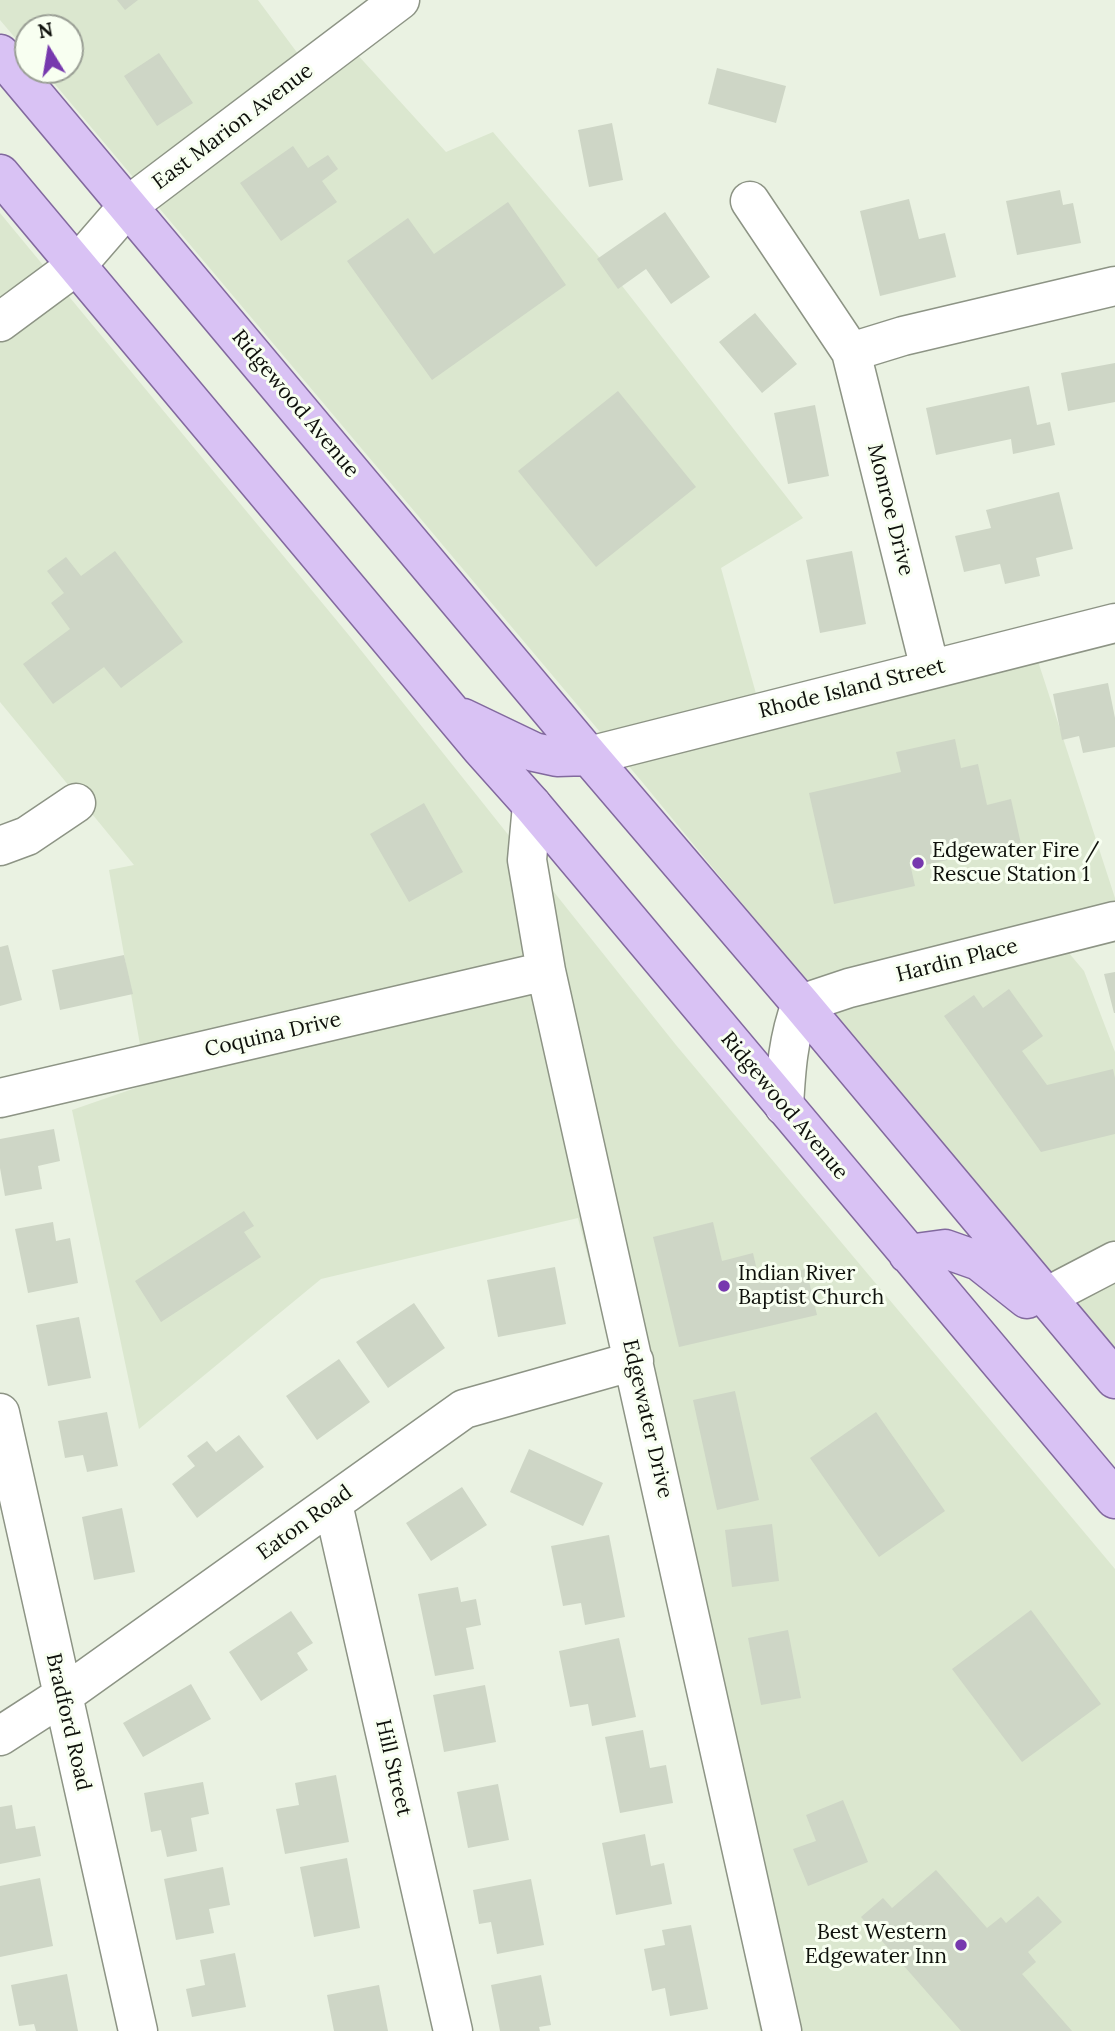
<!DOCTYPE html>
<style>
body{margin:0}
#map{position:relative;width:1115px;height:2031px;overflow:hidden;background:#eaf2e2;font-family:Lora,serif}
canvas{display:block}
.north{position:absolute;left:14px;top:14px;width:70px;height:70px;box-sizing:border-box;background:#f8fff1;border:2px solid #9a9f95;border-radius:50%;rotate:349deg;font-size:19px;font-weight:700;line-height:28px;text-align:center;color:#0e100b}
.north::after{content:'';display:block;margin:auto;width:24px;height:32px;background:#7739ae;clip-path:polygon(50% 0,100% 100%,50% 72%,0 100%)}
</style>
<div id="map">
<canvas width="1115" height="2031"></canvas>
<div class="north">N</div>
</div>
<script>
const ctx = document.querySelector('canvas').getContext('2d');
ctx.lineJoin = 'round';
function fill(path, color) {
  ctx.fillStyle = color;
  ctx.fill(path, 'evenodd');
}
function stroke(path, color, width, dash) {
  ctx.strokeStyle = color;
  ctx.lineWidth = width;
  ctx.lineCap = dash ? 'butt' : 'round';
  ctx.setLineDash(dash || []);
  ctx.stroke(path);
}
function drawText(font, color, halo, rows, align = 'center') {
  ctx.font = font + ' Lora,serif';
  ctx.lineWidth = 6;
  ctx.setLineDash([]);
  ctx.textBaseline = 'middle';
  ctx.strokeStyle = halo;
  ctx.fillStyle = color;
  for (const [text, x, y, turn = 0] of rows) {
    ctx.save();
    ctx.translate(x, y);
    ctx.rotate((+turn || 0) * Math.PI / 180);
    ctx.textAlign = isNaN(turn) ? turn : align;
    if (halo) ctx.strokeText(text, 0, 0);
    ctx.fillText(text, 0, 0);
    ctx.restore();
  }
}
fill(new Path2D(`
 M 0,0 L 258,0 L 310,70 L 345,41 L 446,152 L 493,132 L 605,264 L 803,518 L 721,568 L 760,708 L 1035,652 L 1115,898 L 1115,936 L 1063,946 L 1084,971 L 1115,1052 L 1115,1357 L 643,783 L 43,70 L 70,70 L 70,28 L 28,28 L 28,53 L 0,20 Z
 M 0,213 L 352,639 L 676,1045 L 1115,1569 L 1115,2031 L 760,2031 L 679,1634 L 624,1398 L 578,1218 L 321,1279 L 139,1429 L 72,1110 L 147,1084 L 109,870 L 134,865 L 0,702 Z`), '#dbe7cf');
fill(new Path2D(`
 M 117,0 L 138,0 L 125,10 Z
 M 159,53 L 193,103 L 157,126 L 124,76 Z
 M 717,68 L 786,86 L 776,123 L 708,104 Z
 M 612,123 L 623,180 L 589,187 L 578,130 Z
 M 293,146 L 308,168 L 328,155 L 338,169 L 322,181 L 337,202 L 281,241 L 240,183 Z
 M 1060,190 L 1063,205 L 1073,203 L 1081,243 L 1017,255 L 1006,201 Z
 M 909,199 L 919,239 L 945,233 L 956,277 L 880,296 L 860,211 Z
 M 508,202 L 566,285 L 432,380 L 347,261 L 408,218 L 434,254 Z
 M 665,212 L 710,277 L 671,304 L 646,269 L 618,289 L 597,259 Z
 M 755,313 L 797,364 L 762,393 L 719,342 Z
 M 1115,363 L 1115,402 L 1068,411 L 1061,373 Z
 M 1029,386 L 1037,425 L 1050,422 L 1055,445 L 1013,454 L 1011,439 L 936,455 L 926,408 Z
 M 618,391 L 696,487 L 596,567 L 518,471 Z
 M 815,405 L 829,476 L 788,484 L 774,413 Z
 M 1059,492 L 1073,549 L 1036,558 L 1040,576 L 1005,584 L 1000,564 L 964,572 L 955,536 L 991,528 L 986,510 Z
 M 115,551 L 183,642 L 121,688 L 104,667 L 53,704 L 23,664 L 70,629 L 51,603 L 64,593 L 47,571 L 66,557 L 81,576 Z
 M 852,551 L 866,624 L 820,633 L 806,560 Z
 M 1108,683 L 1115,718 L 1115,747 L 1083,753 L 1079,736 L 1062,740 L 1053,694 Z
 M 955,739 L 961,768 L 978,764 L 987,805 L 1011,799 L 1021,844 L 911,868 L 915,886 L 834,904 L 809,793 L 901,772 L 896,752 Z
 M 424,803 L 463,872 L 409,902 L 370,834 Z
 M 8,945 L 22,1000 L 0,1006 L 0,947 Z
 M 124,955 L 133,994 L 60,1010 L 52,970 Z
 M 1115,972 L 1115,1013 L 1114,1013 L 1104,974 Z
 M 1009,989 L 1043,1036 L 1022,1051 L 1047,1085 L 1113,1069 L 1115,1078 L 1115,1134 L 1041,1152 L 944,1016 L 974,995 L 983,1008 Z
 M 54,1129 L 60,1161 L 38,1166 L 42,1189 L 5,1196 L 0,1168 L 0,1139 Z
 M 244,1211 L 254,1226 L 244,1232 L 261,1257 L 161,1322 L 135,1281 Z
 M 53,1222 L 56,1241 L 70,1238 L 78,1283 L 28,1293 L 15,1229 Z
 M 713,1222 L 722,1261 L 753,1253 L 759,1279 L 806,1269 L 817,1315 L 679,1347 L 653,1237 Z
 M 555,1267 L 566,1324 L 498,1337 L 487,1280 Z
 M 414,1303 L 445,1348 L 388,1388 L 356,1342 Z
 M 79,1317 L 91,1378 L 48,1386 L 36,1325 Z
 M 339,1359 L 370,1402 L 317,1440 L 286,1396 Z
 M 735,1391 L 759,1500 L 717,1510 L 693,1400 Z
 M 107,1412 L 118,1466 L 87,1472 L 83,1455 L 65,1458 L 58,1421 Z
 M 876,1412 L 945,1511 L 879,1557 L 810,1458 Z
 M 239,1435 L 264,1467 L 197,1518 L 172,1484 L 195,1466 L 187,1456 L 207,1441 L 216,1452 Z
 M 529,1449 L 603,1483 L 583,1526 L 510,1492 Z
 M 462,1487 L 487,1525 L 431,1561 L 406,1523 Z
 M 122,1508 L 135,1572 L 94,1580 L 82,1517 Z
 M 772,1524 L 779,1581 L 732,1587 L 725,1530 Z
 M 609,1535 L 625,1617 L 585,1625 L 581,1603 L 563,1606 L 551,1546 Z
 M 458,1587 L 461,1602 L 476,1599 L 481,1625 L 466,1628 L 474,1669 L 435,1676 L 418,1594 Z
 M 1031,1610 L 1101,1704 L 1022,1762 L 952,1669 Z
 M 291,1611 L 313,1643 L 297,1653 L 308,1670 L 261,1701 L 229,1652 Z
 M 788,1630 L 801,1698 L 761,1705 L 748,1638 Z
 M 619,1638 L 636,1717 L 592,1726 L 588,1704 L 570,1707 L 559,1651 Z
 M 191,1684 L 211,1719 L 143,1757 L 123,1723 Z
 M 485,1685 L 496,1742 L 444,1752 L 433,1695 Z
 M 643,1730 L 650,1768 L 666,1765 L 673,1803 L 620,1813 L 605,1737 Z
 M 336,1775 L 349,1842 L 285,1854 L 276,1809 L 299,1805 L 295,1783 Z
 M 203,1782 L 209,1814 L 191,1818 L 197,1851 L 167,1857 L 161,1830 L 151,1832 L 144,1793 Z
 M 498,1784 L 509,1840 L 468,1848 L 457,1792 Z
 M 843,1800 L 868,1862 L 808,1886 L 793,1849 L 816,1841 L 806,1815 Z
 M 12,1805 L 16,1829 L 35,1826 L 41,1856 L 0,1864 L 0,1807 Z
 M 645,1834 L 651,1866 L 664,1863 L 672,1904 L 616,1915 L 602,1843 Z
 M 347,1858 L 360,1928 L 314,1937 L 300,1867 Z
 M 223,1867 L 230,1905 L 209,1909 L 214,1933 L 176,1940 L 164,1879 Z
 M 936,1870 L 987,1928 L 1001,1917 L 1006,1923 L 1038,1896 L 1062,1922 L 1028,1952 L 1036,1962 L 1022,1974 L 1072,2031 L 961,2031 L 861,1917 L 883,1898 L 892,1908 Z
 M 40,1878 L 53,1946 L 0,1957 L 0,1886 Z
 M 531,1879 L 544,1945 L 497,1954 L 491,1922 L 479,1924 L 473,1890 Z
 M 691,1925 L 708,2009 L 670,2016 L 665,1988 L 652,1991 L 644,1949 L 665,1945 L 662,1930 Z
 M 235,1953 L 246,2007 L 192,2017 L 186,1989 L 205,1985 L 200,1960 Z
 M 67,1974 L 78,2031 L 36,2031 L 34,2024 L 19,2026 L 11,1985 Z
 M 541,1975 L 551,2025 L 539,2027 L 540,2031 L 500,2031 L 491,1985 Z
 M 379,1985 L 388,2031 L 334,2031 L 327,1995 Z`), '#ced6c6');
const minor = new Path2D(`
 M 750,201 L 851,352 L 930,669
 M 0,322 L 77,265 L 129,205 L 400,0
 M 851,352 L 903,336 L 1115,286
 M 589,756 L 1115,623
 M 532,805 L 527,860 L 546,971 L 782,2031
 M 0,846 L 27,836 L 76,803
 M 0,1098 L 546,971
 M 784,1106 C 786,1070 788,1038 801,1004 L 849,988 L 1115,921
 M 1046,1297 L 1115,1261
 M 0,1413 L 138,2031
 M 333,1504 L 453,2031
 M 0,1736 L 62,1696 L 464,1409 L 634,1361`);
const major = new Path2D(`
 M 0,54 L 589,756 L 801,1004 L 1115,1379
 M 0,174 L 481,748 L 532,805 L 1115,1499
 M 463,718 L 534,752 L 557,757 L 589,756
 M 908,1254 L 945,1249 L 979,1261 L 1027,1299`);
stroke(minor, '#8d9485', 41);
stroke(major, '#82699e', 41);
stroke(minor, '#fff', 38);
stroke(major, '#d9c2f4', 38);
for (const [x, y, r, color] of [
 [918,863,7,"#7739ae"],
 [724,1286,7,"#7739ae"],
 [961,1945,7,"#7739ae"]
]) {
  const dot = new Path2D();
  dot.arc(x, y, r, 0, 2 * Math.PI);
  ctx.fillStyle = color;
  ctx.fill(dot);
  stroke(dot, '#f8fff1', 2.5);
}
drawText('21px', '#0e100b', '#f8fff1', [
 ["East Marion Avenue",233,127,-37],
 ["Ridgewood Avenue",295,404,50],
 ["Monroe Drive",890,510,76],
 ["Rhode Island Street",852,689,-14],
 ["Hardin Place",957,961,-14],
 ["Coquina Drive",273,1035,-13],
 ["Ridgewood Avenue",784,1106,50],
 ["Edgewater Drive",647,1419,77],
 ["Eaton Road",305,1523,-36],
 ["Bradford Road",68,1722,77],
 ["Hill Street",393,1768,77]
]);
drawText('21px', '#0e100b', '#f8fff1', [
 ["Edgewater Fire /",932,851],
 ["Rescue Station 1",932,875],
 ["Indian River",738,1274],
 ["Baptist Church",738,1298],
 ["Best Western",947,1933,"right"],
 ["Edgewater Inn",947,1957,"right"]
], 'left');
</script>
